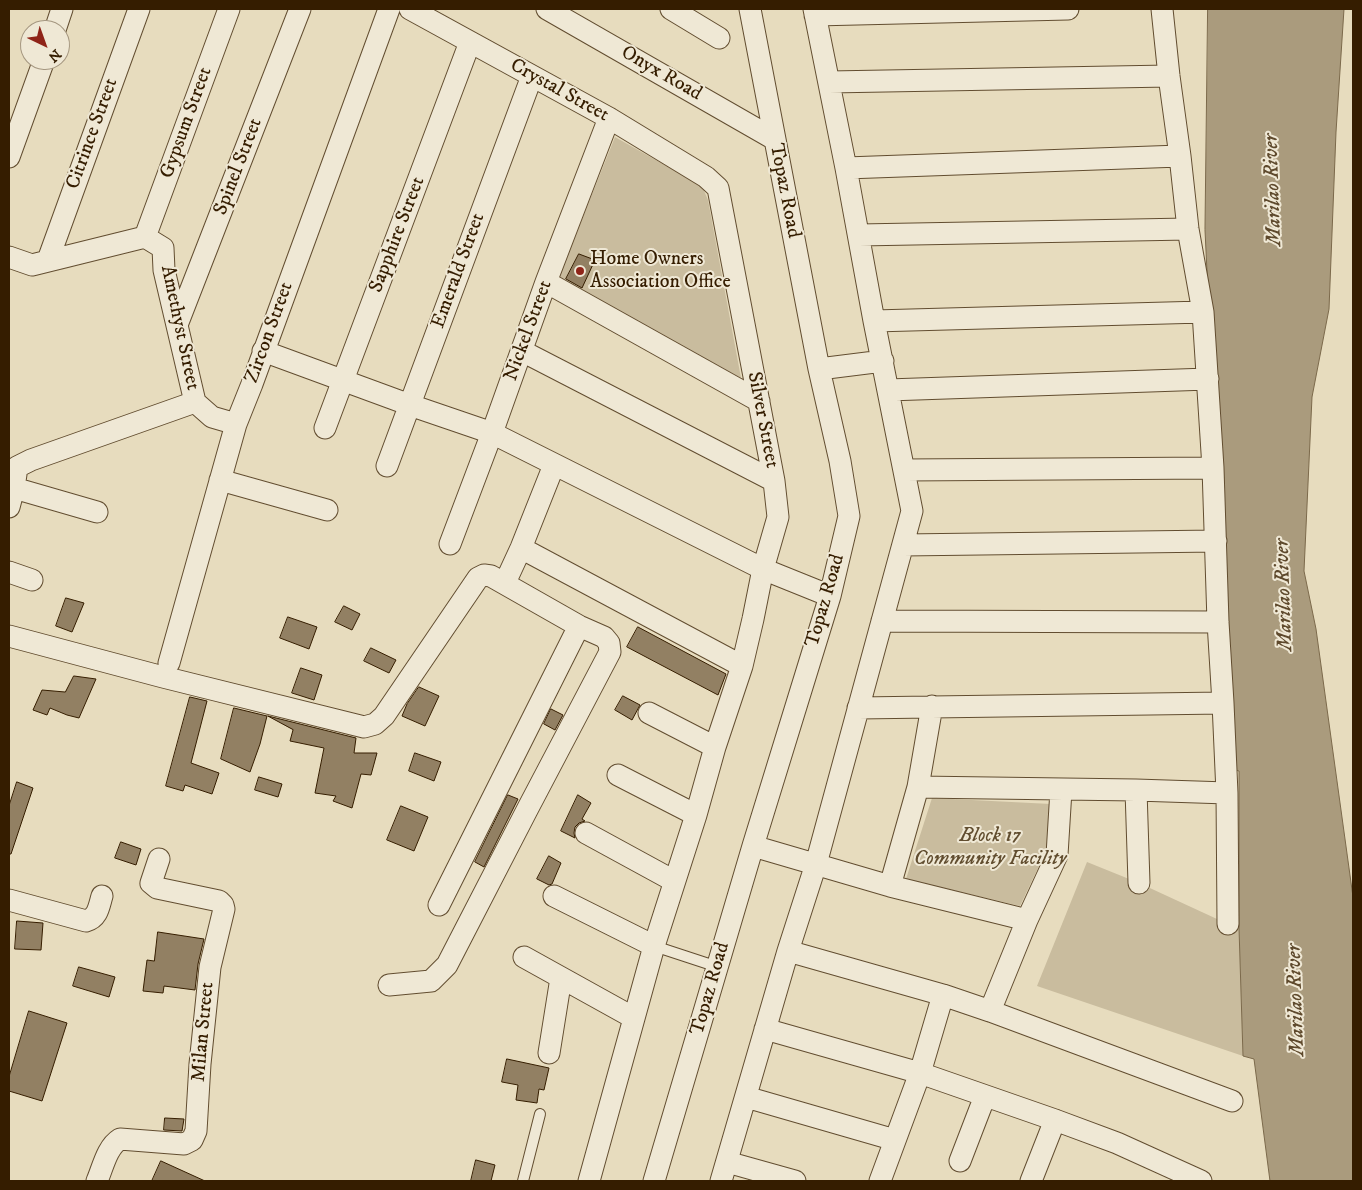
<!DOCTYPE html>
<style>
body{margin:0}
#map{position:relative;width:1362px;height:1190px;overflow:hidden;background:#e7dcbe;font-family:"IM FELL DW Pica",serif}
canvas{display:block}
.frame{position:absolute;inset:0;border:10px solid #351d00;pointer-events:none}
.north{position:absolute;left:20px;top:20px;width:50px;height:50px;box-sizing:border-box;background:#efe8d5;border:1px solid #a59780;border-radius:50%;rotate:138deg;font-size:14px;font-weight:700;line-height:20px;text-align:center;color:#351d00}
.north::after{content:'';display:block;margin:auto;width:18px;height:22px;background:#8f2418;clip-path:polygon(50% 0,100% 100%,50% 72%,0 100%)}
</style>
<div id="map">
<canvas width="1362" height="1190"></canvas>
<div class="frame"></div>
<div class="north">N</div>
</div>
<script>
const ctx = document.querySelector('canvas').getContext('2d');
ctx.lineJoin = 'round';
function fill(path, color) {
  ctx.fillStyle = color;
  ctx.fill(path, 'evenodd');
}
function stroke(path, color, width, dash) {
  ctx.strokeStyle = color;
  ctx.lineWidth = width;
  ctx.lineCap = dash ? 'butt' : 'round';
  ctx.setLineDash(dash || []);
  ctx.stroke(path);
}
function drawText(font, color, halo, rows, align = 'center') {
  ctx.font = font + ' "IM FELL DW Pica",serif';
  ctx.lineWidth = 4;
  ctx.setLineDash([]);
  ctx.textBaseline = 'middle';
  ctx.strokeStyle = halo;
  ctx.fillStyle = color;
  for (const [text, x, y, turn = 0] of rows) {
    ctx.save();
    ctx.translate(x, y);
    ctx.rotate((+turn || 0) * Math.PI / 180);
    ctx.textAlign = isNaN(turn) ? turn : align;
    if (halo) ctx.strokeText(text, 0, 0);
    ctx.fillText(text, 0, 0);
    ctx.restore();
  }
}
fill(new Path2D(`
 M 615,137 L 702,186 L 708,200 L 741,378 L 558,279 Z
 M 932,798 L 1051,804 L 1047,849 L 1020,906 L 906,879 Z
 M 1087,862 L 1139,883 L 1217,919 L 1239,928 L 1243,1056 L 1037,986 Z`), '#c9bc9e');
const water = new Path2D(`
 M 1208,9 L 1344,9 L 1336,132 L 1329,309 L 1312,397 L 1304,571 L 1316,629 L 1353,897 L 1353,1181 L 1270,1181 L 1254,1059 L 1243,1056 L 1239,928 L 1239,771 L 1231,769 L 1205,230 Z`);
fill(water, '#aa9b7d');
stroke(water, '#7b694b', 1);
const building = new Path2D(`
 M 579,254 L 595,260 L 582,288 L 566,279 Z
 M 66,598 L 84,603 L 72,632 L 56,626 Z
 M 344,606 L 360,614 L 352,630 L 335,622 Z
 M 288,617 L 317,627 L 309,649 L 280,638 Z
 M 638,627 L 726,674 L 718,695 L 627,647 Z
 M 371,648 L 396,660 L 389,673 L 364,661 Z
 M 301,668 L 322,675 L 314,700 L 292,693 Z
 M 74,676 L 96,679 L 79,718 L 67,715 L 50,708 L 47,715 L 33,710 L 42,690 L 65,692 Z
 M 419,687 L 439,696 L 425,726 L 402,716 L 407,704 Z
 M 623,696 L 640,705 L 632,720 L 615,710 Z
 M 190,697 L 207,701 L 191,763 L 219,773 L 212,794 L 185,785 L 183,791 L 166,786 Z
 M 234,708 L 267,716 L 260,744 L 250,772 L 221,759 Z
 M 551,709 L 563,715 L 555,730 L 544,724 Z
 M 268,716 L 356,738 L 354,753 L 377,753 L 371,775 L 361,774 L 352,808 L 333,801 L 336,796 L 315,793 L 324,748 L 290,741 L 293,730 Z
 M 415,753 L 441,762 L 434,781 L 409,771 Z
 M 259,777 L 282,784 L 278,797 L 255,790 Z
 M 17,782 L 33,788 L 11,854 L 9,854 L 9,806 Z
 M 508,795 L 518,799 L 484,867 L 475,862 Z
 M 578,795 L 591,803 L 582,819 L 585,821 L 579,823 L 575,827 L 574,833 L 575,838 L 561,831 Z
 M 401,806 L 428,817 L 414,851 L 387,840 Z
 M 121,842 L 141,849 L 136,865 L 115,858 Z
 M 549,856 L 561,863 L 552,884 L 549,885 L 537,879 Z
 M 17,921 L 43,923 L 41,950 L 15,949 Z
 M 158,932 L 204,939 L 198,964 L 195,990 L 164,986 L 163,993 L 143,991 L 147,960 L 154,961 Z
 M 79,967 L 115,977 L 109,997 L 73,986 Z
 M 29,1011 L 67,1023 L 42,1101 L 9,1091 L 9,1077 Z
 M 507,1059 L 549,1068 L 544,1090 L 539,1089 L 537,1103 L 516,1100 L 518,1085 L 502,1082 Z
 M 165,1118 L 184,1119 L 182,1131 L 164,1130 Z
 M 476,1160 L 495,1165 L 491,1181 L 471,1181 Z
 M 161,1161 L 205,1181 L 152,1181 Z`);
fill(building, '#928063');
stroke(building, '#351d00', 1);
const service = new Path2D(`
 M 654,946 L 718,967
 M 523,1181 L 540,1114`);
const minor = new Path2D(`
 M 410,9 L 609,118 L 706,177 L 718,188 L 774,481 L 778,517 L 763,569 L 753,619 L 742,666 L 715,747 L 696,815 L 654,946 L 589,1181
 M 547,9 L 774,139
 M 671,9 L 719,38
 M 1162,9 L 1169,76 L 1180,156 L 1188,229 L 1203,312 L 1213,468 L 1218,622 L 1223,703 L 1227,793 L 1228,924
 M 815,15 L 1068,9
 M 55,30 L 62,9
 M 829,82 L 1169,76
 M 9,157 L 44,60
 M 846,168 L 1180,156
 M 859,235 L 1188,229
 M 145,237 L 229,9
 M 9,257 L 32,265 L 145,237 L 163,248 L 164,270 L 195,402 L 212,417 L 236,424
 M 48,260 L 139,9
 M 546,282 L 759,401
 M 874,321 L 1203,312
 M 177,325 L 300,9
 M 263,351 L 410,405 L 492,433 L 763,569 L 830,596
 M 522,351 L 774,481
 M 819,369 L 883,361
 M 888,390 L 1208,379
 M 325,428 L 470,42
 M 387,466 L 532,76
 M 904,470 L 1213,468
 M 220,480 L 327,510
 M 14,488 L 97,512
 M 9,507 L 14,488 L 17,467 L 31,460 L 195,402
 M 450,544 L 492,433 L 546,282 L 609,118
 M 903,545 L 1216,541
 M 521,548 L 742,666
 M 9,572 L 32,580
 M 509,574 L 521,548 L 554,465
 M 882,621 L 1218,622
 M 9,636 L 163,677 L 364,727 L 375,724 L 384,716 L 478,578 L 484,575 L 491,576 L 579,626 L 604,637 L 609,643 L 610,652 L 527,810 L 447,965 L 431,981 L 389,985
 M 169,663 L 236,424 L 252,384 L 389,9
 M 858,708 L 1223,703
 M 649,713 L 715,747
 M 618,775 L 696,815
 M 918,787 L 1136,790 L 1227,793
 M 1136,790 L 1139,883
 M 586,833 L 674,881
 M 753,846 L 890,886 L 1027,920
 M 890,886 L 918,787 L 932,706
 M 554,896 L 654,946
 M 9,900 L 86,921 C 98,918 99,906 102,896
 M 439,905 L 579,626
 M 788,951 L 943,995 L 990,1011 L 1232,1101
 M 524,957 L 634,1018
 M 990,1011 L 1027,920 L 1057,855 L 1061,790
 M 765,1029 L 920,1073 L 1055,1120 L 1117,1143 L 1201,1181
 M 549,1053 L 561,978
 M 746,1097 L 895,1140
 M 960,1161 L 985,1096
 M 727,1162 L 795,1181
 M 97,1181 C 103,1167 107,1147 120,1139 L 184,1144 L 192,1140 L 196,1131 L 200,1064 L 210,967 L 224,909 L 223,905 L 219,901 L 157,888 L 151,883 L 159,859
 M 654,1181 L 753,846 L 830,596 L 849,516 L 840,461 L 819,369 L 750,9
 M 721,1181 L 788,951 L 816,864 L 912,511 L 874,321 L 846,168 L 814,9
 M 880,1181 L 920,1073 L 943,995
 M 1031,1181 L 1055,1120`);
stroke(service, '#624d30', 12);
stroke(minor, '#624d30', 23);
stroke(service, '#efe8d5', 10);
stroke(minor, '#efe8d5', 21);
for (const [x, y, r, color] of [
 [580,271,5,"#8f2418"]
]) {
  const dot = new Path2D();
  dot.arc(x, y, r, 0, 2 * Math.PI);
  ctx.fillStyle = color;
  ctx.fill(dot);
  stroke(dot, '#efe8d5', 2);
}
drawText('20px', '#351d00', '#efe8d5', [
 ["Onyx Road",661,74,30],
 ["Crystal Street",559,91,29],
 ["Gypsum Street",187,123,-70],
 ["Citrince Street",93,134,-70],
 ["Spinel Street",239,167,-69],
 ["Topaz Road",784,191,79],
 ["Sapphire Street",398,235,-69],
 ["Emerald Street",459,271,-70],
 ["Amethyst Street",179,328,78],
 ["Nickel Street",529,331,-70],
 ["Zircon Street",270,333,-70],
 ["Silver Street",762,420,79],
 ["Topaz Road",826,601,-74],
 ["Topaz Road",711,989,-74],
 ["Milan Street",204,1032,-85]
]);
drawText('20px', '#351d00', '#efe8d5', [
 ["Home Owners",590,260],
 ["Association Office",590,283]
], 'left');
drawText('italic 20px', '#614d2f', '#efe8d5', [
 ["Block 17",990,837],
 ["Community Facility",990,860]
]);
drawText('italic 21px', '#5e492c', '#efe8d5', [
 ["Marilao River",1274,190,-92],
 ["Marilao River",1285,595,-92],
 ["Marilao River",1297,1000,-92]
]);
</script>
